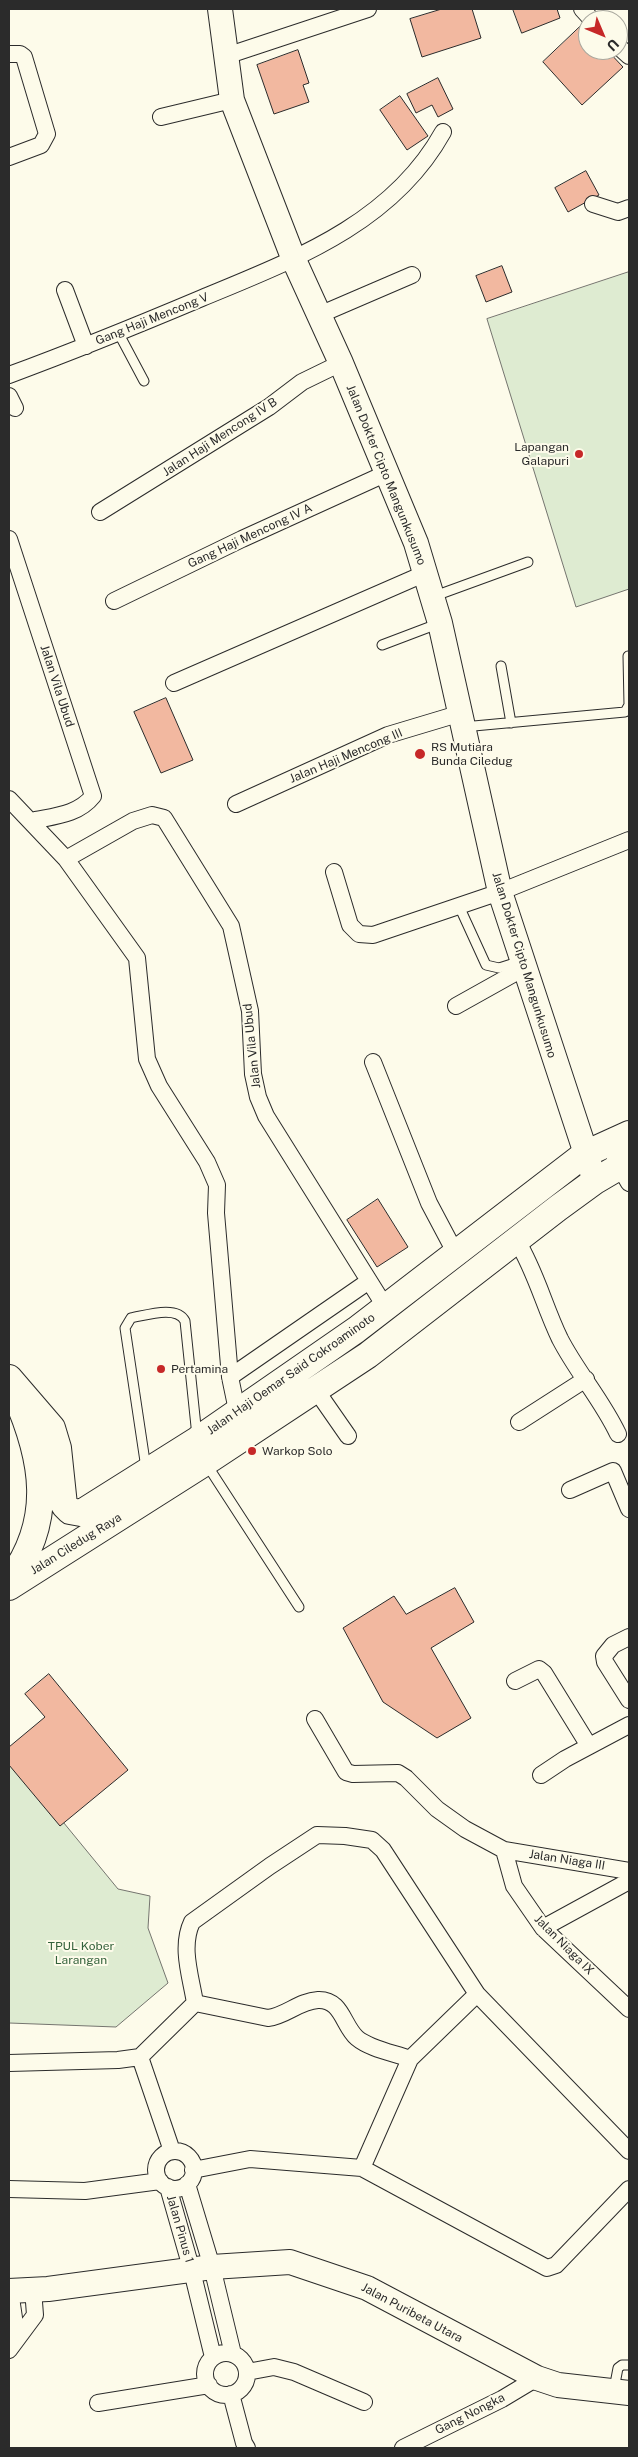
<!DOCTYPE html>
<style>
body{margin:0}
#map{position:relative;width:638px;height:2457px;overflow:hidden;background:#fdfbea;font-family:"Public Sans",sans-serif}
canvas{display:block}
.frame{position:absolute;inset:0;border:10px solid #2b2b2b;pointer-events:none}
.north{position:absolute;left:578px;top:10px;width:50px;height:50px;box-sizing:border-box;background:#fdfbea;border:1px solid #a9a89e;border-radius:50%;rotate:135deg;font-size:14px;font-weight:700;line-height:20px;text-align:center;color:#2b2b2b}
.north::after{content:'';display:block;margin:auto;width:18px;height:22px;background:#c62828;clip-path:polygon(50% 0,100% 100%,50% 72%,0 100%)}
</style>
<div id="map">
<canvas width="638" height="2457"></canvas>
<div class="frame"></div>
<div class="north">U</div>
</div>
<script>
const ctx = document.querySelector('canvas').getContext('2d');
ctx.lineJoin = 'round';
function fill(path, color) {
  ctx.fillStyle = color;
  ctx.fill(path, 'evenodd');
}
function stroke(path, color, width, dash) {
  ctx.strokeStyle = color;
  ctx.lineWidth = width;
  ctx.lineCap = dash ? 'butt' : 'round';
  ctx.setLineDash(dash || []);
  ctx.stroke(path);
}
function drawText(font, color, halo, rows, align = 'center') {
  ctx.font = font + ' "Public Sans",sans-serif';
  ctx.lineWidth = 4;
  ctx.setLineDash([]);
  ctx.textBaseline = 'middle';
  ctx.strokeStyle = halo;
  ctx.fillStyle = color;
  for (const [text, x, y, turn = 0] of rows) {
    ctx.save();
    ctx.translate(x, y);
    ctx.rotate((+turn || 0) * Math.PI / 180);
    ctx.textAlign = isNaN(turn) ? turn : align;
    if (halo) ctx.strokeText(text, 0, 0);
    ctx.fillText(text, 0, 0);
    ctx.restore();
  }
}
const green = new Path2D(`
 M 629,272 L 629,589 L 576,607 L 487,319 Z
 M 9,1756 L 118,1889 L 150,1896 L 148,1928 L 168,1983 L 116,2027 L 9,2023 Z`);
fill(green, '#deebd1');
stroke(green, '#74746e', 1);
const building = new Path2D(`
 M 442,9 L 472,9 L 481,38 L 422,57 L 410,19 Z
 M 513,9 L 557,9 L 560,18 L 522,33 Z
 M 583,24 L 588,30 L 588,50 L 607,50 L 623,67 L 582,105 L 543,62 Z
 M 298,50 L 309,83 L 303,85 L 309,102 L 274,114 L 257,65 Z
 M 438,78 L 453,109 L 438,117 L 432,105 L 416,113 L 407,94 Z
 M 400,96 L 428,136 L 407,150 L 380,110 Z
 M 586,171 L 599,195 L 568,212 L 555,188 Z
 M 502,266 L 512,292 L 486,302 L 476,276 Z
 M 166,698 L 193,760 L 161,773 L 134,712 Z
 M 378,1199 L 408,1247 L 377,1267 L 347,1220 Z
 M 455,1588 L 474,1622 L 431,1648 L 471,1718 L 437,1738 L 383,1702 L 343,1628 L 394,1596 L 406,1614 Z
 M 49,1674 L 128,1770 L 60,1826 L 9,1765 L 9,1747 L 45,1717 L 25,1694 Z`);
fill(building, '#f2b8a0');
stroke(building, '#2b2b2b', 1);
const lane = new Path2D(`
 M 119,334 L 144,381
 M 432,597 L 528,562
 M 382,645 L 440,623
 M 501,666 L 511,723
 M 463,727 L 625,712 L 629,705 L 628,656
 M 459,906 L 486,965 L 499,968 L 521,961
 M 207,1465 L 299,1607
 M 146,1468 L 125,1328 L 131,1318 C 147,1315 177,1305 185,1321 L 197,1436
 M 614,2389 L 618,2368 L 622,2365 L 629,2365`);
const street = new Path2D(`
 M 582,9 L 592,20
 M 618,46 L 629,56
 M 9,54 L 20,54 L 24,57 L 47,134 L 41,145 L 9,157
 M 226,56 L 368,9
 M 161,117 L 232,100
 M 593,204 L 618,212 L 629,208
 M 65,290 L 86,346
 M 319,315 L 412,275
 M 9,375 C 74,351 138,325 202,298 C 293,260 392,224 443,132
 M 9,396 L 15,408
 M 100,512 L 269,407 L 302,382 L 341,363
 M 9,539 L 93,796 C 78,815 54,816 31,821
 M 114,601 L 242,539 L 387,473
 M 174,683 L 426,573
 M 9,799 L 66,859 L 137,958 L 147,1059 L 159,1086 L 207,1162 L 217,1185 L 216,1213 L 230,1377 L 239,1420
 M 236,804 L 388,735 L 458,714
 M 66,859 L 133,821 L 152,815 L 164,818 L 231,926 L 250,1011 L 253,1074 L 258,1097 L 266,1116 L 386,1308
 M 334,872 L 350,925 L 359,934 L 373,935 L 500,892 L 629,840
 M 456,1006 L 524,968
 M 373,1062 L 429,1203 L 456,1254
 M 615,1159 L 629,1183
 M 517,1241 C 536,1272 544,1306 560,1339 C 577,1372 602,1400 618,1434
 M 230,1377 L 369,1281
 M 316,1390 L 348,1436
 M 519,1422 L 586,1379
 M 570,1490 L 613,1471 L 629,1509
 M 629,1637 L 613,1645 L 604,1656 L 605,1662 L 629,1700
 M 515,1681 L 539,1669 L 544,1673 L 589,1746
 M 315,1719 L 346,1772 L 353,1774 L 398,1773 L 406,1778 L 437,1809 L 465,1829 L 504,1850 L 629,1871
 M 541,1775 L 565,1759 L 629,1725
 M 504,1850 L 514,1886 L 543,1928 L 629,2009
 M 543,1928 L 629,1881
 M 195,2003 L 268,2018 C 286,2016 299,2001 318,2000 C 342,1999 343,2026 357,2038 C 370,2049 394,2053 410,2059
 M 140,2057 L 195,2003 C 191,1977 180,1947 192,1922 L 270,1866 L 317,1835 L 345,1836 L 372,1840 L 383,1850 L 477,1994 L 629,2151
 M 9,2063 L 118,2060 L 140,2057 L 172,2151
 M156 2170a19 19 0 1 1 38 0a19 19 0 1 1-38 0Z
 M 362,2168 L 410,2059 L 477,1994
 M 193,2170 L 250,2159 L 362,2168 L 547,2268 L 556,2265 L 629,2189
 M 187,2184 L 212,2267 L 233,2354
 M 168,2187 L 192,2271 L 213,2357
 M 9,2189 L 85,2191 L 160,2181
 M 10,2291 L 17,2338
 M 9,2350 L 35,2315 L 33,2289
 M205 2374a21 21 0 1 1 42 0a21 21 0 1 1-42 0Z
 M 247,2372 L 274,2367 L 294,2372 L 364,2402
 M 231,2394 L 244,2443 L 247,2448
 M 98,2403 L 209,2385
 M 403,2448 L 502,2399 L 537,2378`);
const secondary = new Path2D(`
 M 220,9 L 232,100 L 294,260 L 341,363 L 416,543 L 440,623 L 500,892 L 595,1181
 M 9,2291 L 48,2289 L 212,2267 L 290,2262 L 367,2288 L 537,2378 L 558,2385 L 629,2393`);
const primary = new Path2D(`
 M 9,1378 L 52,1428 L 58,1448 L 64,1505 L 70,1511 L 81,1513 L 197,1440 L 356,1330 L 585,1154 L 629,1134
 M 9,1581 C 55,1521 44,1459 15,1394
 M 9,1587 L 206,1462 L 368,1355 L 558,1208 L 595,1181 L 629,1161`);
stroke(lane, '#2b2b2b', 11);
stroke(street, '#2b2b2b', 18);
stroke(secondary, '#2b2b2b', 26);
stroke(primary, '#2b2b2b', 28);
stroke(lane, '#fdfbea', 9);
stroke(street, '#fdfbea', 16);
stroke(secondary, '#fdfbea', 24);
stroke(primary, '#fdfbea', 26);
for (const [x, y, r, color] of [
 [579,454,5,"#c62828"],
 [420,754,6,"#c62828"],
 [161,1369,5,"#c62828"],
 [252,1451,5,"#c62828"]
]) {
  const dot = new Path2D();
  dot.arc(x, y, r, 0, 2 * Math.PI);
  ctx.fillStyle = color;
  ctx.fill(dot);
  stroke(dot, '#fdfbea', 2);
}
drawText('12px', '#2b2b2b', '#fdfbea', [
 ["Gang Haji Mencong V",152,319,-22],
 ["Jalan Haji Mencong IV B",220,437,-33],
 ["Jalan Dokter Cipto Mangunkusumo",386,475,68],
 ["Gang Haji Mencong IV A",250,536,-25],
 ["Jalan Vila Ubud",57,686,72],
 ["Jalan Haji Mencong III",346,756,-23],
 ["Jalan Dokter Cipto Mangunkusumo",524,965,73],
 ["Jalan Vila Ubud",252,1046,-96],
 ["Jalan Haji Oemar Said Cokroaminoto",291,1374,-35],
 ["Jalan Ciledug Raya",76,1544,-32],
 ["Jalan Niaga III",567,1860,9],
 ["Jalan Niaga IX",564,1945,45],
 ["Jalan Pinus 1",180,2229,74],
 ["Jalan Puribeta Utara",412,2313,28],
 ["Gang Nongka",470,2414,-27]
]);
drawText('12px', '#2b2b2b', '#fdfbea', [
 ["Lapangan",569,447,"right"],
 ["Galapuri",569,461,"right"],
 ["RS Mutiara",431,747],
 ["Bunda Ciledug",431,761],
 ["Pertamina",171,1369],
 ["Warkop Solo",262,1451]
], 'left');
drawText('12px', '#34623c', '#fdfbea', [
 ["TPUL Kober",81,1946],
 ["Larangan",81,1960]
]);
</script>
